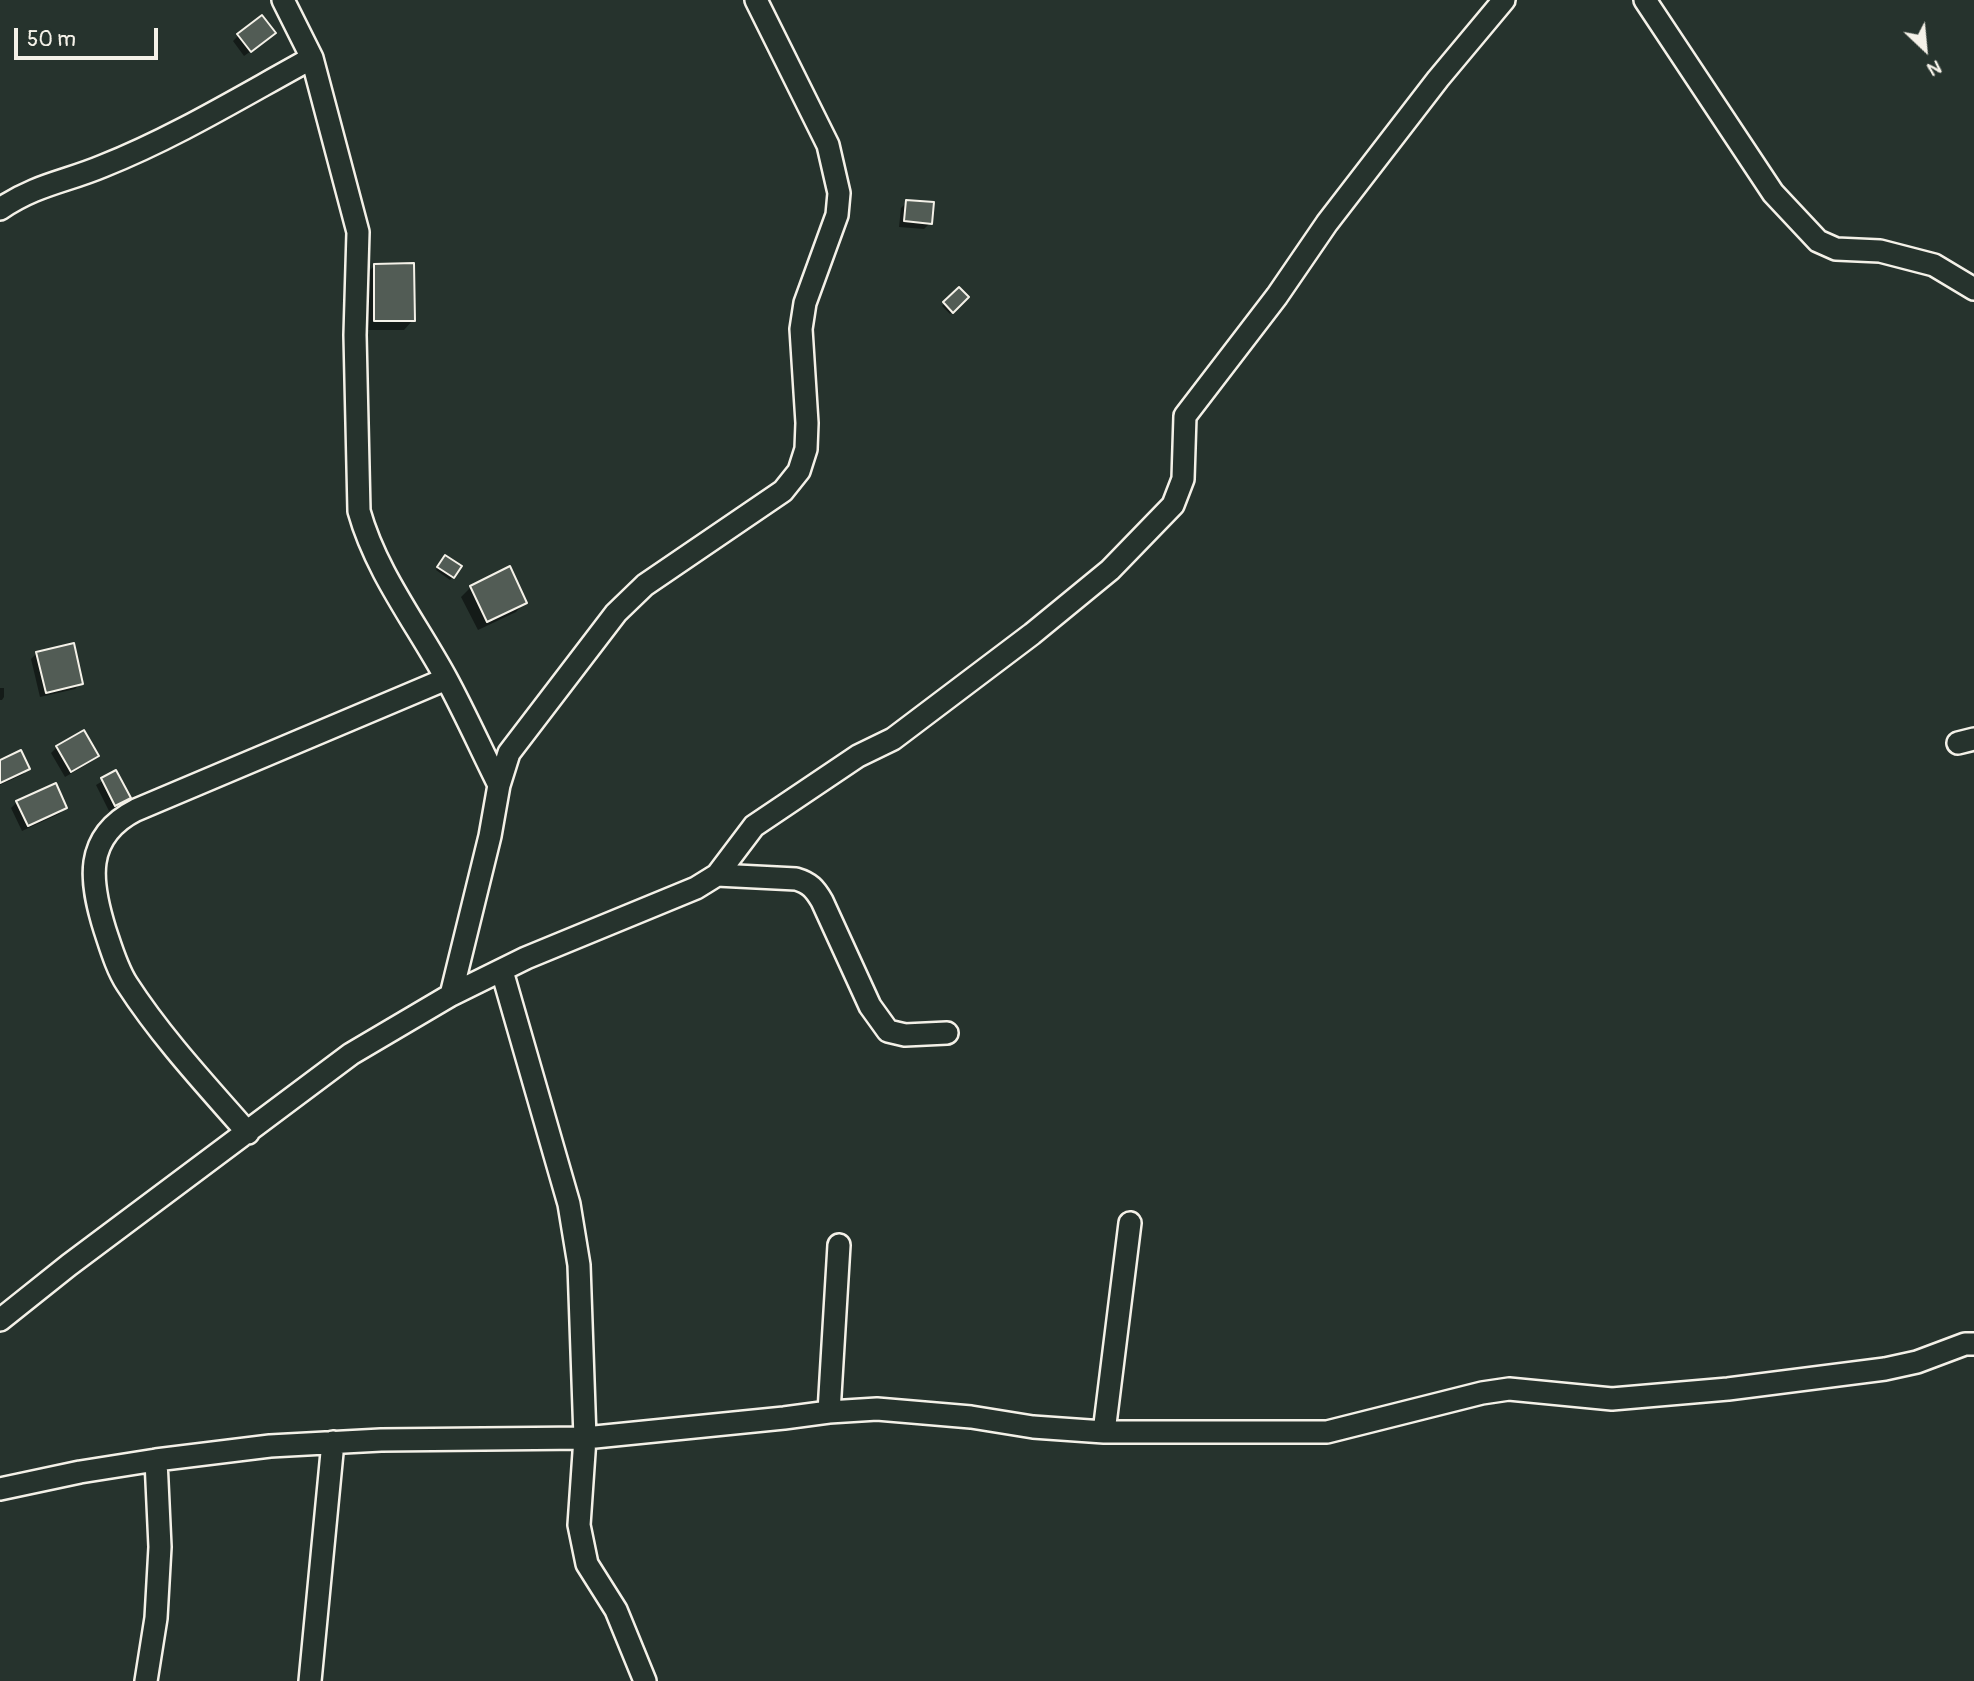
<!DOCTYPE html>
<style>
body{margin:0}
#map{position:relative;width:1974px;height:1681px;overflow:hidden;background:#26332d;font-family:Pangolin,sans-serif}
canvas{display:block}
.north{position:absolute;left:1890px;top:14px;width:70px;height:70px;-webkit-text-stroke:5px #26332d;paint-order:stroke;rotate:154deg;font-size:19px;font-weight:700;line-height:28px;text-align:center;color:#f4f1e8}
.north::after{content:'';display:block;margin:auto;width:24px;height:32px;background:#f4f1e8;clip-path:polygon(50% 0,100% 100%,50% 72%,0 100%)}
.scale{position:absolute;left:14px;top:28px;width:144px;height:32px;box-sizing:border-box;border:4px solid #f4f1e8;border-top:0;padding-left:9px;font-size:21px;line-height:24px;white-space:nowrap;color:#f4f1e8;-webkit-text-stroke:5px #26332d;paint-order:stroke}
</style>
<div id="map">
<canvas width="1974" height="1681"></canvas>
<div class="north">N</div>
<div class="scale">50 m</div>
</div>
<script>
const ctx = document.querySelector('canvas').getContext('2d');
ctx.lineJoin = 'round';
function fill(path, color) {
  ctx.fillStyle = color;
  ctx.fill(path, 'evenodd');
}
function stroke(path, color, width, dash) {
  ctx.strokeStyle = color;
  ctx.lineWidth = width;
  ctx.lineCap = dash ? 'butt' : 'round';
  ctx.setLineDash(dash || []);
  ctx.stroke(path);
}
fill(new Path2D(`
 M 239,35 L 268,39 L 244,56 L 233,41 Z
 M 907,202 L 930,223 L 924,229 L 899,227 L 901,208 Z
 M 375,265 L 413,320 L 404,330 L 365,330 L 365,275 Z
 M 959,289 L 967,297 L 950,314 L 942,306 Z
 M 442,560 L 453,577 L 450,580 L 436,570 Z
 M 471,587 L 525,602 L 516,612 L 478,630 L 461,597 Z
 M 37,653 L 81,683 L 75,689 L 40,697 L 31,659 Z
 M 0,688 L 4,688 L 4,697 L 2,700 L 0,700 Z
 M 57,747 L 97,756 L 91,762 L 65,777 L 51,753 Z
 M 0,762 L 28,769 L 22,775 L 0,785 Z
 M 116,773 L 128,798 L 109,811 L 96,785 Z
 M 17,802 L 65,808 L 59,814 L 22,831 L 11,808 Z`), '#0007');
const building = new Path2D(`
 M 262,15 L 276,33 L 251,52 L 237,34 Z
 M 906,200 L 934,202 L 932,224 L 904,221 Z
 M 414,263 L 415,321 L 374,321 L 374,264 Z
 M 959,287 L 969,297 L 953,313 L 943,302 Z
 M 445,555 L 462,566 L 454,578 L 437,567 Z
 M 510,566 L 527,603 L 487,622 L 470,586 Z
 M 74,643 L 83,684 L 46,693 L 36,652 Z
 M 84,730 L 99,756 L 71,772 L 56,746 Z
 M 21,750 L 30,769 L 0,783 L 0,760 Z
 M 116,770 L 131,798 L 115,806 L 101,778 Z
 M 56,783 L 67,808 L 28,826 L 16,801 Z`);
fill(building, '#525c55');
stroke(building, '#f4f1e8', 2);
const minor = new Path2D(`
 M 283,0 L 312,58 L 358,232 L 355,335 L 359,511 C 376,572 416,623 446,678 C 465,713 481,749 499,785
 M 1645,0 L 1773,193 L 1818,241 L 1836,249 L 1880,251 L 1934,265 L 1974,289
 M 0,209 C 37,184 65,182 103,166 C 176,137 244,95 312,58
 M 1958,743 L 1974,739
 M 717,875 L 796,879 C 810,883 815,889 822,901 L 870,1006 L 888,1031 L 905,1035 L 947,1033
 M 502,971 L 569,1204 L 579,1265 L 585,1438 L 579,1525 L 587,1564 L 616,1610 L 645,1681
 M 451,995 L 490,836 L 499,785 L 509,753 L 616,613 L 645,585 L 783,491 L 799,471 L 806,449 L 807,423 L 801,329 L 805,303 L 837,215 L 839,193 L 828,145 L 756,0
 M 248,1133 C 206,1085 162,1038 127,984 C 117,969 111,948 105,930 C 90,882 83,837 136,810 L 446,679
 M 0,1320 L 69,1265 L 351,1054 L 451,995 L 526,958 L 696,888 L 717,875 L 754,826 L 858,756 L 893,739 L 1032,634 L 1110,570 L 1173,505 L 1183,479 L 1185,416 L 1277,296 L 1327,223 L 1438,79 L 1504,0
 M 829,1412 L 839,1245
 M 1104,1432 L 1130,1223
 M 0,1489 L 80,1472 L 156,1460 L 270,1446 L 381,1440 L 585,1438 L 784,1418 L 829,1412 L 877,1409 L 971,1417 L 1033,1427 L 1104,1432 L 1327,1432 L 1482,1393 L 1509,1389 L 1612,1399 L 1728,1389 L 1885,1369 L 1917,1362 L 1965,1344 L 1974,1344
 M 146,1681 L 156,1618 L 160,1547 L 156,1460
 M 310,1681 L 333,1442`);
stroke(minor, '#f4f1e8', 26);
stroke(minor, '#26332d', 21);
</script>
